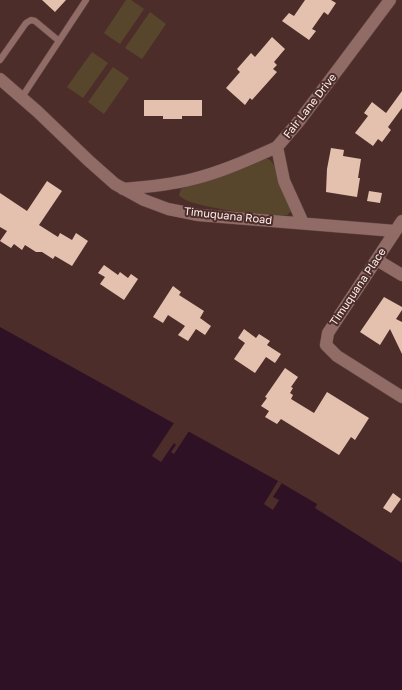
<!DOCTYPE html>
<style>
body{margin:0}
canvas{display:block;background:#4d2d29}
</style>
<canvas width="402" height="690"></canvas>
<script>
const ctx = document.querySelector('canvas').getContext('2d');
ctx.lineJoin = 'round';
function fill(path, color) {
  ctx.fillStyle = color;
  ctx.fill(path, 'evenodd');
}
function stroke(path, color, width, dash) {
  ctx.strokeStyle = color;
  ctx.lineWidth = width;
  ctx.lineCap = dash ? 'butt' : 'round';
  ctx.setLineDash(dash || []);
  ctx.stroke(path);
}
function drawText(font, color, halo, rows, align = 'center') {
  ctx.font = font + ' "Golos Text",sans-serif';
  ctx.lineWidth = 4;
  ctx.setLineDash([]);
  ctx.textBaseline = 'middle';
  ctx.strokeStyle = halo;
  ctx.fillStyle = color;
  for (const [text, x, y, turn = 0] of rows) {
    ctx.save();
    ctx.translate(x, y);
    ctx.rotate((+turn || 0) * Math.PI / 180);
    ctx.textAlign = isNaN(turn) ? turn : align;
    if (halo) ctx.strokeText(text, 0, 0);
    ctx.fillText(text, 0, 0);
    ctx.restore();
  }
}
fill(new Path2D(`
 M 126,0 L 131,0 L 144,9 L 120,44 L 104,33 Z
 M 150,12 L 166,24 L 142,59 L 125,48 Z
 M 92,52 L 108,63 L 83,98 L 67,87 Z
 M 113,67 L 129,78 L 104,114 L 88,102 Z
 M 265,158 L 270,160 L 274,165 L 289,203 L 291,211 L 287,215 C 270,216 187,208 179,195 L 181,189 Z`), '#58462c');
fill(new Path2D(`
 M 0,327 L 278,481 L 317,504 L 315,508 L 402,563 L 402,690 L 0,690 Z`), '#2f1126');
fill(new Path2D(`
 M 174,423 L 189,431 L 174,454 L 171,452 L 176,445 L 174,443 L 161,462 L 152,456 Z
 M 278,481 L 282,483 L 273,497 L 279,500 L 273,510 L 264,504 Z`), '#4d2d29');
fill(new Path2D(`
 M 42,0 L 66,0 L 55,12 Z
 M 305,0 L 331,0 L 336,3 L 328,15 L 324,12 L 312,29 L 316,31 L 309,40 L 282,21 L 289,13 L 294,16 Z
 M 272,37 L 285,49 L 274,62 L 277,65 L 273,69 L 277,72 L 252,100 L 250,98 L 245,105 L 226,88 L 240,72 L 237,69 L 251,53 L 255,57 Z
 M 402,91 L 402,108 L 388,127 L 391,130 L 382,142 L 378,139 L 373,146 L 355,133 L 368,116 L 364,113 L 372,102 L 386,113 Z
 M 144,100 L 202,100 L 202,116 L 182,116 L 182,119 L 163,119 L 163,116 L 144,116 Z
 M 331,148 L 344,150 L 343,156 L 361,159 L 358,178 L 360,178 L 357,197 L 326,192 L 327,169 Z
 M 47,181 L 62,191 L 39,225 L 58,237 L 60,233 L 72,240 L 76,233 L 88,241 L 72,266 L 55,256 L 53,259 L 42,252 L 36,252 L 25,245 L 22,250 L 14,244 L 11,248 L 0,241 L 7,231 L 0,227 L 0,193 L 27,211 Z
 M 369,191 L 382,193 L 380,203 L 367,201 Z
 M 104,265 L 118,275 L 120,272 L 128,278 L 131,274 L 138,279 L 124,300 L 100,284 L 105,277 L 98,273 Z
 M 173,286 L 181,292 L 179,295 L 204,311 L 200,318 L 211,326 L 205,335 L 196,329 L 188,341 L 178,335 L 185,326 L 168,315 L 163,323 L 153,317 Z
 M 384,297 L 402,307 L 402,310 L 396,319 L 402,322 L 402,354 L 390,329 L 380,345 L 360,332 Z
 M 244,329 L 256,338 L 259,334 L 270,341 L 267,345 L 281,354 L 275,363 L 266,357 L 255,373 L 234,359 L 245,343 L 238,338 Z
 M 285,368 L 298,377 L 291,387 L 293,388 L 290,393 L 293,395 L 291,399 L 314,413 L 327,392 L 369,418 L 355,440 L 351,437 L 339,455 L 281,419 L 277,424 L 265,417 L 269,411 L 261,406 L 267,398 L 265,397 Z
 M 393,493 L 401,499 L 391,513 L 383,508 Z`), '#e4c1ae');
const lane = new Path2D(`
 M 0,60 L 26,23 L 31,20 L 35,21 L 59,41
 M 22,97 L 86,0`);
const street = new Path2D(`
 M 0,79 L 38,112 L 89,161 L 115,184 L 144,200 L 168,209 L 198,215 L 395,231
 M 123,189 C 147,187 170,185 193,179 C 222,172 250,159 277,147
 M 402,221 L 328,333 L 326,345 L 337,356 L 402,397
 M 303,223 L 284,181 L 277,147 L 300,120 L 390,0
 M 377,260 L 402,275`);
stroke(lane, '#634946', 7);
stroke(street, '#634946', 13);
stroke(lane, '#916c67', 6);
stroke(street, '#916c67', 12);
drawText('11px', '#fdf0ee', '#4d2d29', [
 ["Fair Lane Drive",310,106,-52],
 ["Timuquana Road",228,216,6],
 ["Timuquana Place",358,287,-56]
]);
</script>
